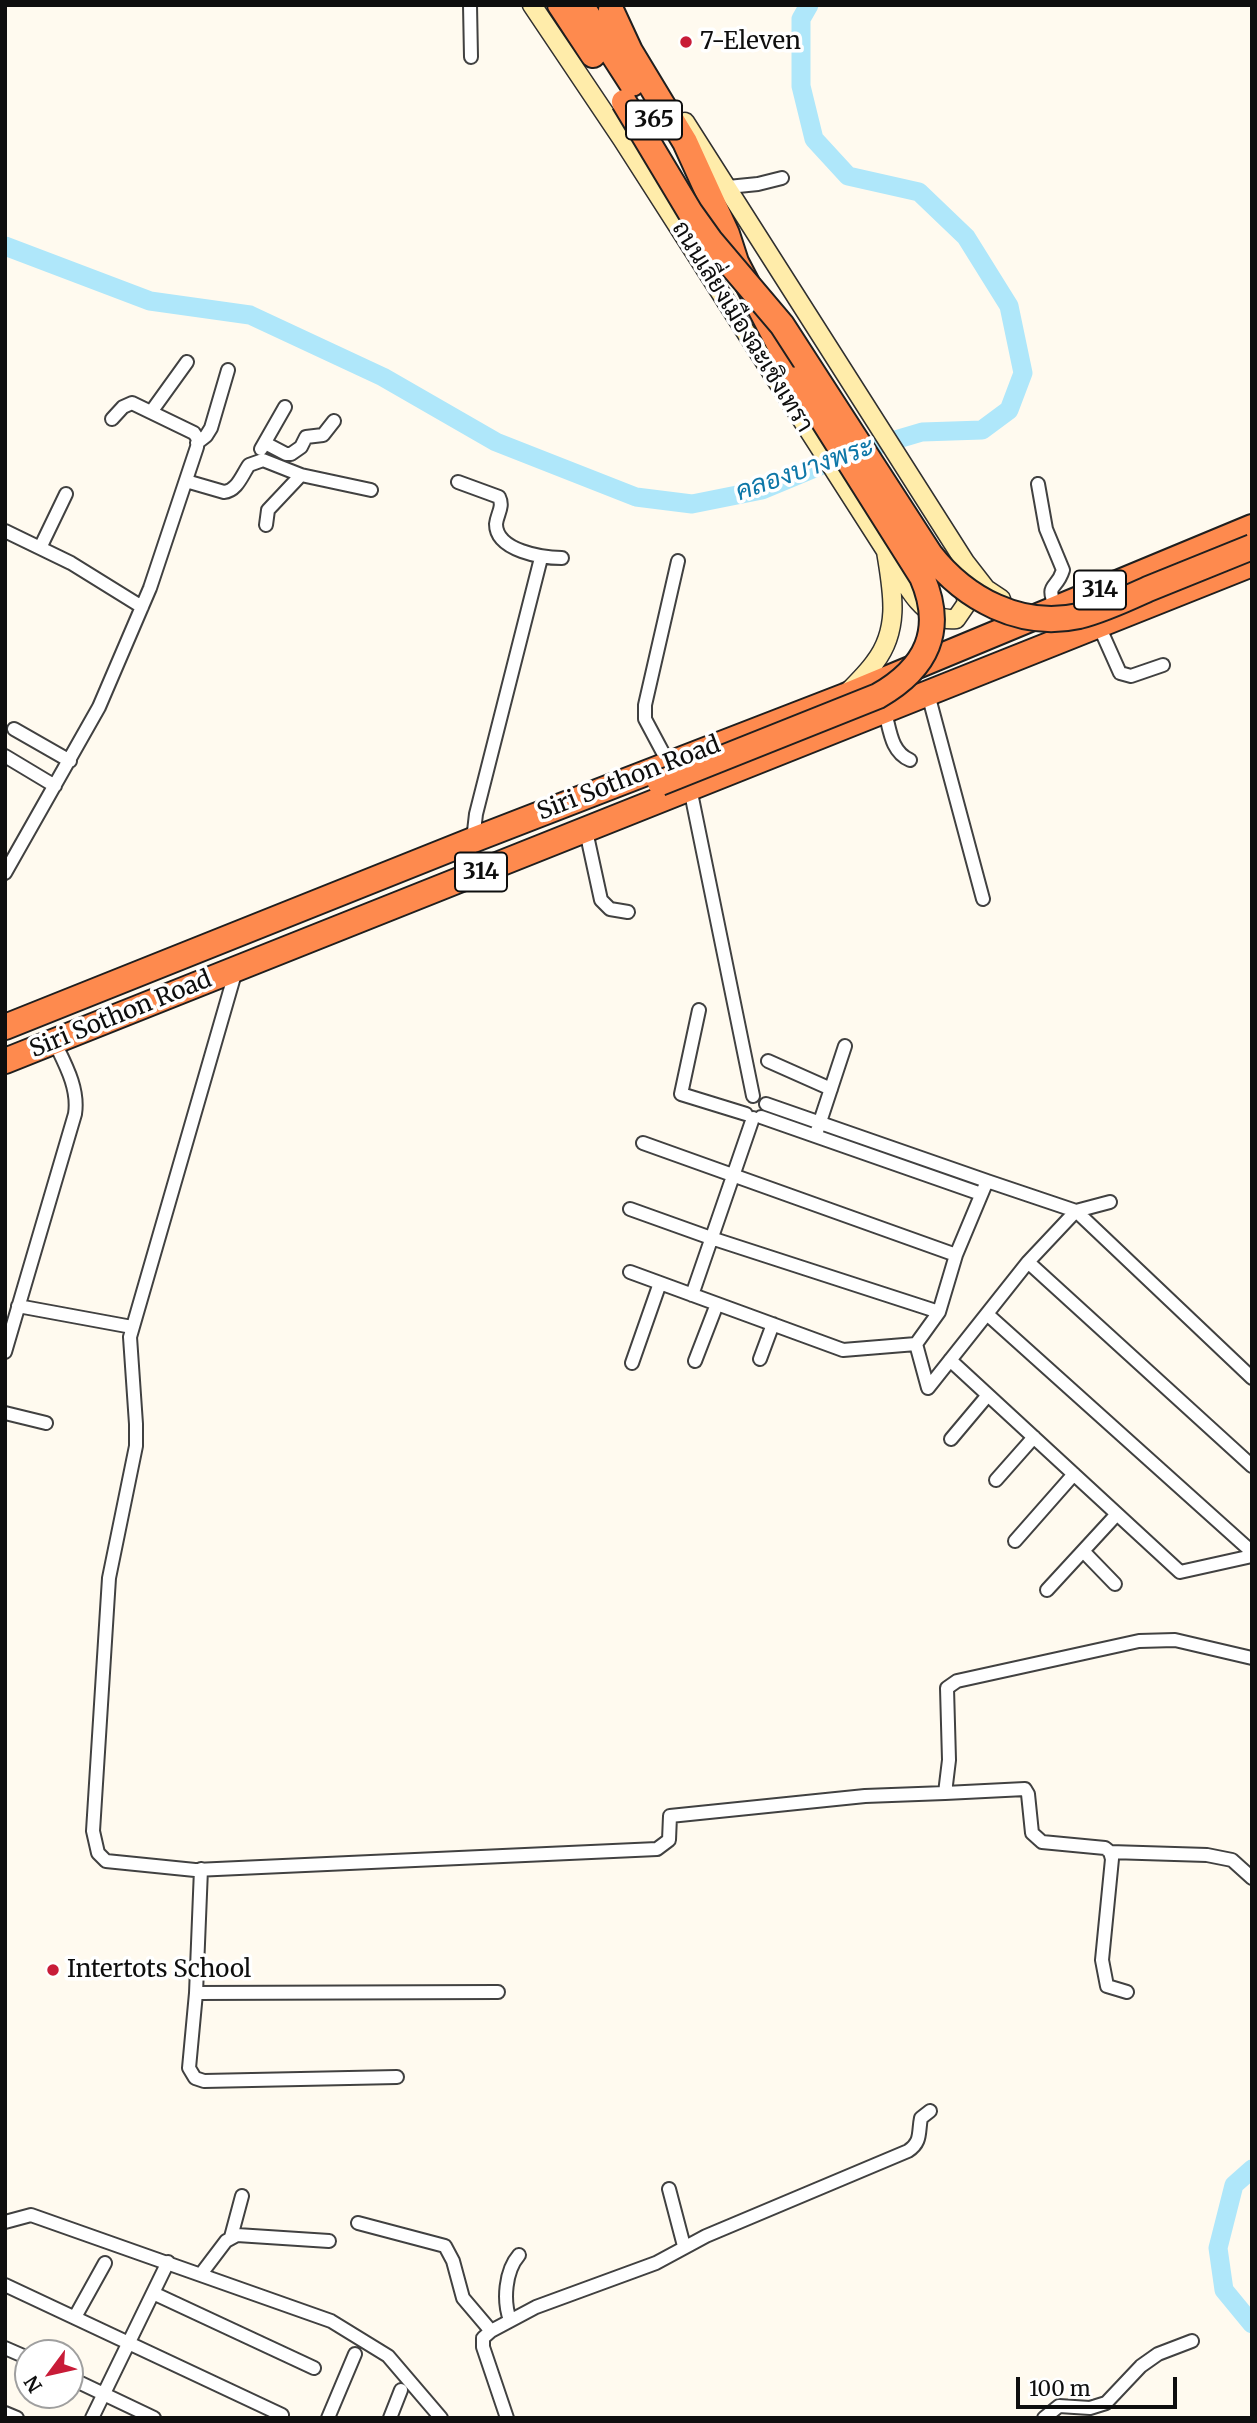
<!DOCTYPE html>
<meta charset="utf-8">
<style>
body{margin:0}
#map{position:relative;width:1257px;height:2423px;overflow:hidden;background:#fffaef;font-family:Merriweather,serif}
canvas{display:block}
.frame{position:absolute;inset:0;border:7px solid #0e0e0e;pointer-events:none}
.north{position:absolute;left:14px;top:2339px;width:70px;height:70px;box-sizing:border-box;background:#fff;border:2px solid #9f9f9f;border-radius:50%;rotate:237deg;font-size:19px;font-weight:700;line-height:28px;text-align:center;color:#0e0e0e}
.north::after{content:'';display:block;margin:auto;width:24px;height:32px;background:#c81c38;clip-path:polygon(50% 0,100% 100%,50% 72%,0 100%)}
.scale{position:absolute;left:1016px;top:2377px;width:161px;height:32px;box-sizing:border-box;border:4px solid #0e0e0e;border-top:0;padding-left:9px;font-size:21px;line-height:24px;white-space:nowrap;color:#0e0e0e;-webkit-text-stroke:5px #fff;paint-order:stroke}
</style>
<div id="map">
<canvas width="1257" height="2423"></canvas>
<div class="frame"></div>
<div class="north">N</div>
<div class="scale">100 m</div>
</div>
<script>
const ctx = document.querySelector('canvas').getContext('2d');
ctx.lineJoin = 'round';
function stroke(path, color, width, dash) {
  ctx.strokeStyle = color;
  ctx.lineWidth = width;
  ctx.lineCap = dash ? 'butt' : 'round';
  ctx.setLineDash(dash || []);
  ctx.stroke(path);
}
function drawText(font, color, halo, rows, align = 'center') {
  ctx.font = font + ' Merriweather,Sarabun,serif';
  ctx.lineWidth = 7;
  ctx.setLineDash([]);
  ctx.textBaseline = 'middle';
  ctx.strokeStyle = halo;
  ctx.fillStyle = color;
  for (const [text, x, y, turn = 0] of rows) {
    ctx.save();
    ctx.translate(x, y);
    ctx.rotate((+turn || 0) * Math.PI / 180);
    ctx.textAlign = isNaN(turn) ? turn : align;
    if (halo) ctx.strokeText(text, 0, 0);
    ctx.fillText(text, 0, 0);
    ctx.restore();
  }
}
stroke(new Path2D(`
 M 5,246 L 150,301 L 250,315 L 383,377 L 496,442 L 636,497 L 692,504 L 762,490 L 851,453 L 922,432 L 982,430 L 1009,410 L 1023,373 L 1009,306 L 966,237 L 919,192 L 848,176 L 814,139 L 801,86 L 801,19 L 809,5
 M 1252,2169 L 1234,2185 L 1218,2248 L 1224,2290 L 1252,2324`), '#afe7fa', 19);
const street = new Path2D(`
 M 470,5 L 471,57
 M 728,187 L 758,184 L 782,178
 M 151,412 L 187,362
 M 197,443 L 206,436 L 211,428 L 228,370
 M 265,443 L 286,454 L 291,454 L 301,447 L 306,437 L 323,435 L 334,421
 M 261,449 L 285,407
 M 186,481 L 224,492 C 237,491 242,475 249,465 L 263,460 L 301,475 L 371,490
 M 458,482 L 499,497 C 504,507 497,514 496,524 C 496,551 543,558 562,558
 M 1038,484 L 1046,529 L 1063,570 C 1056,592 1045,581 1056,609
 M 266,525 L 268,510 L 301,475
 M 5,531 L 71,563 L 142,607
 M 40,548 L 66,494
 M 1099,626 L 1120,673 L 1131,676 L 1163,665
 M 928,694 L 983,899
 M 885,712 C 890,730 891,752 910,760
 M 14,729 L 70,761
 M 5,756 L 55,786
 M 669,764 L 645,719 L 645,705 L 678,561
 M 690,788 L 753,1096
 M 586,831 L 601,900 L 610,909 L 628,912
 M 473,840 L 476,814 L 541,558
 M 5,873 L 99,707 L 150,588 L 197,447 L 198,439 L 194,433 L 132,403 L 123,407 L 112,419
 M 236,970 L 130,1337 L 136,1424 L 136,1446 L 109,1578 L 93,1831 L 98,1853 L 106,1861 L 195,1870 L 657,1849 L 669,1840 L 670,1816 L 865,1796 L 945,1793 L 949,1760 L 947,1688 L 957,1681 L 1139,1641 L 1175,1640 L 1252,1658
 M 699,1010 L 681,1094 L 746,1114
 M 768,1061 L 831,1089
 M 766,1104 L 987,1181 L 956,1255 L 939,1312 L 916,1344 L 928,1388 L 1028,1262 L 1076,1211 L 1110,1202
 M 761,1117 L 981,1194
 M 817,1131 L 845,1046
 M 643,1143 L 956,1255
 M 987,1181 L 1076,1211 L 1252,1378
 M 630,1209 L 711,1238 L 939,1312
 M 1028,1262 L 1252,1466
 M 630,1272 L 843,1350 L 916,1344
 M 692,1295 L 753,1118
 M 18,1306 L 132,1327
 M 987,1314 L 1252,1552
 M 5,1352 L 75,1114 C 79,1088 65,1064 54,1041
 M 760,1359 L 773,1324
 M 950,1360 L 1180,1572 L 1252,1556
 M 695,1361 L 717,1304
 M 632,1363 L 660,1283
 M 5,1413 L 46,1423
 M 951,1439 L 988,1395
 M 996,1480 L 1034,1437
 M 1015,1541 L 1074,1474
 M 1083,1551 L 1115,1584
 M 1047,1590 L 1117,1514
 M 945,1793 L 1025,1789 L 1028,1794 L 1032,1833 L 1042,1842 L 1105,1848 L 1110,1852 L 1112,1859 L 1102,1960 L 1107,1986 L 1127,1992
 M 1110,1852 L 1207,1855 L 1232,1860 L 1252,1878
 M 201,1869 L 196,1993 L 189,2068 L 195,2078 L 204,2081 L 397,2077
 M 196,1993 L 498,1992
 M 669,2189 L 684,2246
 M 5,2222 L 31,2215 L 331,2321 L 388,2356 L 441,2418
 M 358,2223 L 445,2246 L 453,2261 L 463,2298 L 491,2331
 M 231,2237 L 242,2196
 M 201,2274 L 226,2241 L 237,2235 L 329,2241
 M 5,2285 L 282,2415
 M 153,2293 L 314,2368
 M 75,2317 L 105,2263
 M 510,2320 C 503,2301 505,2271 519,2255
 M 5,2348 L 28,2358
 M 70,2378 L 154,2418
 M 5,2413 L 17,2418
 M 92,2418 L 168,2262
 M 328,2418 L 355,2354
 M 390,2418 L 401,2390
 M 507,2418 L 483,2347 L 483,2338 L 491,2331 L 536,2307 L 656,2263 L 706,2236 L 908,2151 C 922,2142 918,2132 921,2118 L 930,2111
 M 1044,2418 L 1059,2406 L 1090,2408 L 1106,2403 L 1141,2366 L 1158,2354 L 1192,2341`);
const secondary = new Path2D(`
 M 532,5 L 622,139 L 886,551 C 892,589 901,628 875,662 C 868,672 858,682 849,691
 M 685,122 L 965,562 L 986,589 L 1001,599
 M 891,558 C 904,582 924,623 956,619 L 967,603 L 963,581`);
const highway = new Path2D(`
 M 560,5 L 593,55
 M 581,5 L 632,84
 M 611,10 L 630,51 L 685,142 L 727,234 L 736,262 L 797,379
 M 5,1027 L 473,840 L 845,696 L 1252,527
 M 5,1061 L 1252,564`);
stroke(street, '#414141', 16);
stroke(secondary, '#303030', 21);
stroke(highway, '#1f1f1f', 28);
stroke(street, '#fff', 12);
stroke(secondary, '#ffecaa', 18);
stroke(highway, '#fe8a4e', 24);
const highwayBridge = new Path2D(`
 M 624,102 L 690,212 L 710,240 L 782,325 L 930,554 C 965,599 1021,629 1079,616 C 1103,610 1126,599 1148,589 C 1183,575 1217,561 1252,547
 M 660,783 L 878,696 C 927,668 945,630 922,577 L 797,379`);
stroke(highwayBridge, '#1f1f1f', 28, []);
stroke(highwayBridge, '#fe8a4e', 24);
for (const [x, y, r, color] of [
 [686,42,7,"#c81c38"],
 [53,1970,7,"#c81c38"]
]) {
  const dot = new Path2D();
  dot.arc(x, y, r, 0, 2 * Math.PI);
  ctx.fillStyle = color;
  ctx.fill(dot);
  stroke(dot, '#fff', 2.5);
}
for (const [x, y, w] of [
 [654,120,56],
 [1100,590,52],
 [481,872,52]
]) {
  const box = new Path2D();
  box.roundRect(x - w / 2, y - 19.5, w, 39, 5);
  ctx.fillStyle = '#fff';
  ctx.fill(box);
  stroke(box, '#0e0e0e', 2);
}
drawText('bold 23px', '#0e0e0e', null, [
 ["365",654,120],
 ["314",1100,590],
 ["314",481,872]
]);
drawText('24px', '#0e0e0e', '#fff', [
 ["7-Eleven",700,42],
 ["Intertots School",67,1970]
], 'left');
drawText('24px', '#0e0e0e', '#fff', [
 ["ถนนเลี่ยงเมืองฉะเชิงเทรา",742,327,58],
 ["Siri Sothon Road",629,779,-21],
 ["Siri Sothon Road",121,1015,-22]
]);
drawText('italic 26px', '#0e77a8', '#fff', [
 ["คลองบางพระ",805,470,-19]
]);
</script>
